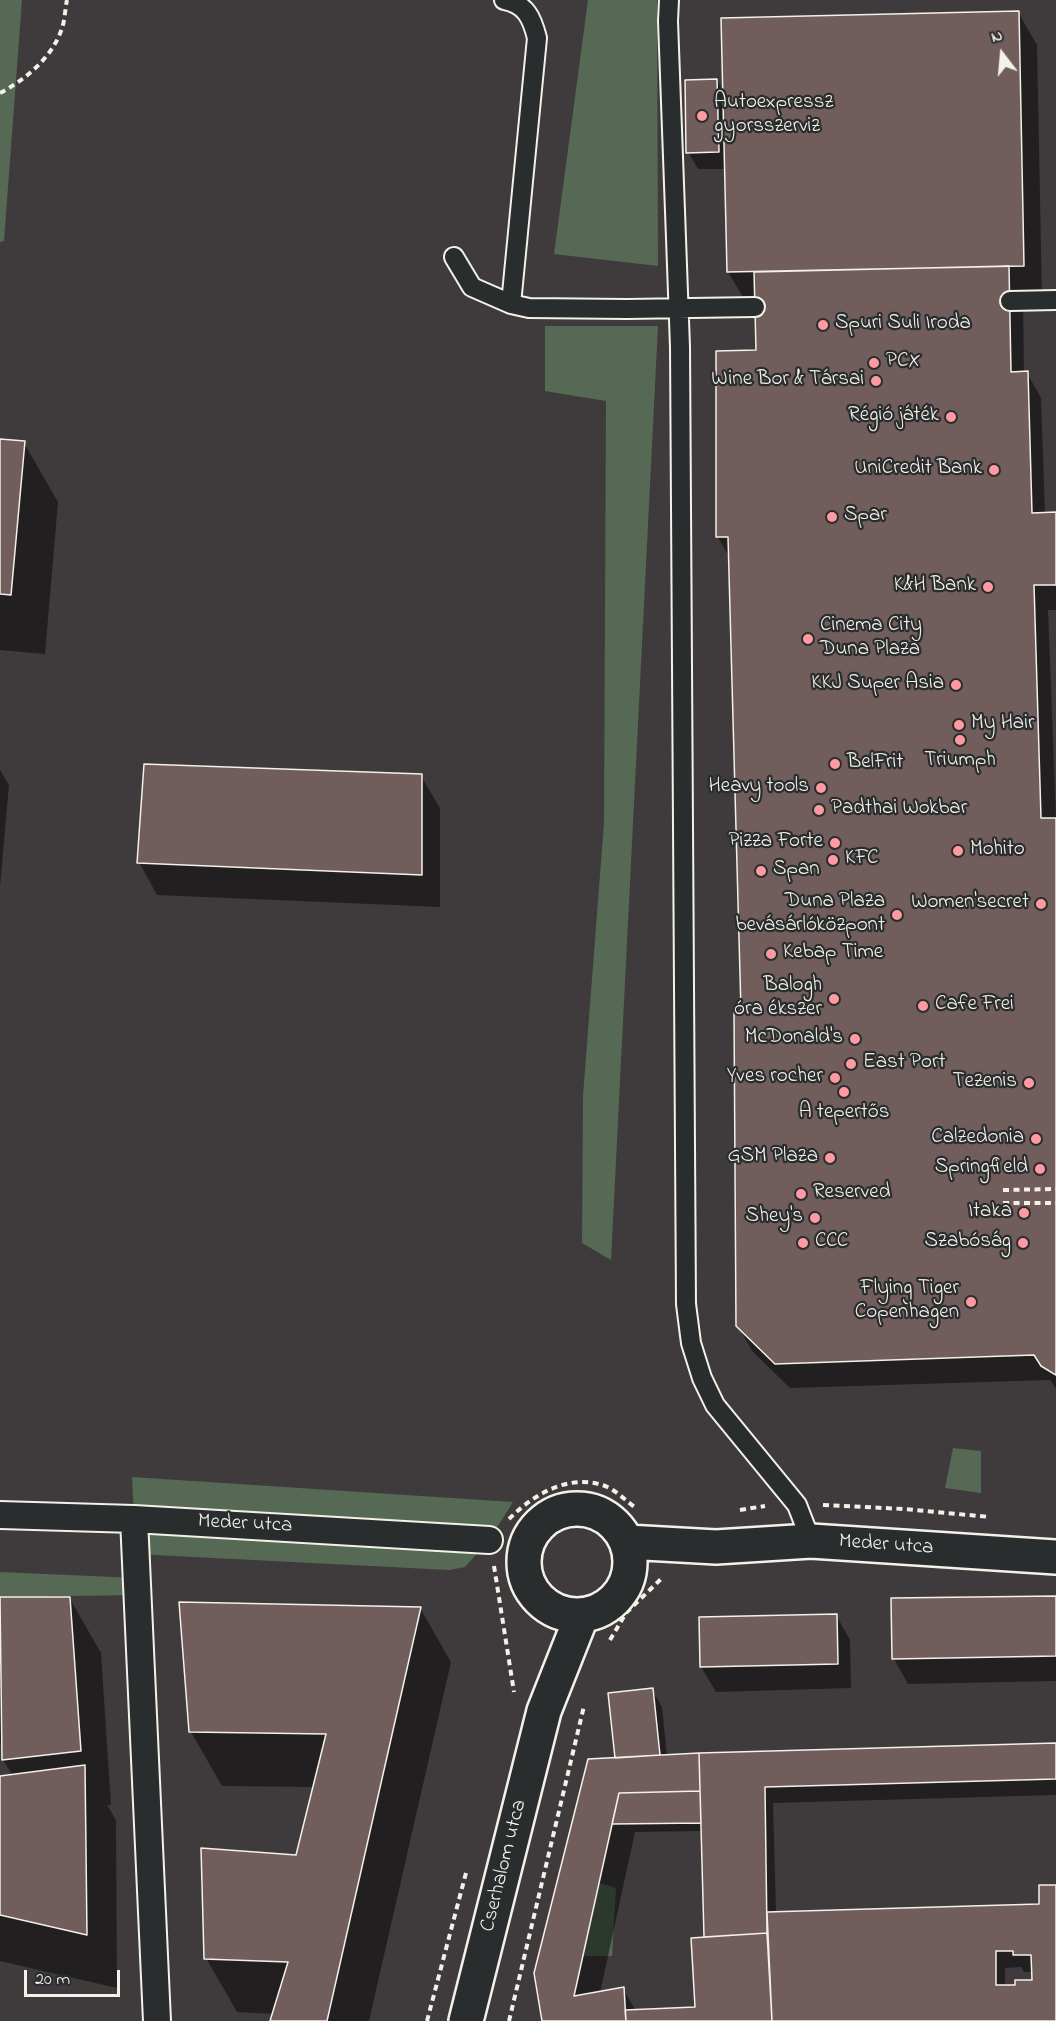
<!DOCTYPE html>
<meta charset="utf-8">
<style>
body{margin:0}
#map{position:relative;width:1056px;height:2021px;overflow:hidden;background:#3f3b3c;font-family:"Indie Flower",sans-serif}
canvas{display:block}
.north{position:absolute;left:972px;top:24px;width:60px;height:60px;-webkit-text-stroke:4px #2a2d2e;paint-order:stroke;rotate:344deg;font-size:16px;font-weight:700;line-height:24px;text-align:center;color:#f4f1e8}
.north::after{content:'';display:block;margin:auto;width:21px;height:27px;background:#f4f1e8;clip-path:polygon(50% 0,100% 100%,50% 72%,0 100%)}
.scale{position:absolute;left:24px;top:1970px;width:96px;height:27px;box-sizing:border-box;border:3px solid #f4f1e8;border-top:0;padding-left:8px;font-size:18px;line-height:21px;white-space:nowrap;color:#f4f1e8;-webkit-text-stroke:4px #2a2d2e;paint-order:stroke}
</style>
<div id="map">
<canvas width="1056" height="2021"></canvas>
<div class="north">N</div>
<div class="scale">20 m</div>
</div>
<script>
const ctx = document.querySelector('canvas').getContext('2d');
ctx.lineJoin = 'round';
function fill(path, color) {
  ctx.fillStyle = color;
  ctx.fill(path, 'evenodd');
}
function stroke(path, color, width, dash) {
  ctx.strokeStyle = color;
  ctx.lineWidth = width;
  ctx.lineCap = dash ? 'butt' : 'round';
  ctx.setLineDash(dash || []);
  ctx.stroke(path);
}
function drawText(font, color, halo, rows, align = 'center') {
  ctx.font = font + ' "Indie Flower",sans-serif';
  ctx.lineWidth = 4.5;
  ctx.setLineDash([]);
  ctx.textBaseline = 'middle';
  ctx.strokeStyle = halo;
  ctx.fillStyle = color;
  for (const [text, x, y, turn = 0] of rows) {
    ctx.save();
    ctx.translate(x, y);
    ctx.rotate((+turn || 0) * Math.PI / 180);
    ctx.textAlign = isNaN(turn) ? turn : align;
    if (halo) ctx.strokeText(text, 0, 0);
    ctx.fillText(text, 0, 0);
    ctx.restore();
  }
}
fill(new Path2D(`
 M 0,0 L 22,0 L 4,241 L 0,242 Z
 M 588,0 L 657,0 L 658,266 L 554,254 Z
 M 545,326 L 658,326 L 611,1260 L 582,1243 L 583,1096 L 604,823 L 606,401 L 545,391 Z
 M 953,1448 L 981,1451 L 981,1493 L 945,1488 Z
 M 132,1477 L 513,1502 L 489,1540 L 465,1567 L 449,1570 L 136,1554 Z
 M 0,1572 L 137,1578 L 138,1595 L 0,1597 Z
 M 599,1883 L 616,1888 L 612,1956 L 582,1956 Z`), '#556954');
fill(new Path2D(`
 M 1018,12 L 1037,45 L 1042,298 L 1023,298 L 1024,373 L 1027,373 L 1041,398 L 1045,514 L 1056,514 L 1056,610 L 1048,610 L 1056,819 L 1056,1389 L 1050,1380 L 790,1388 L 752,1351 L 738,1326 L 743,1013 L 730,558 L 717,536 L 757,352 L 757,304 L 747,304 L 728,272 L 726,169 L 698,169 L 688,152 L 717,80 L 724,94 Z
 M 0,440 L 24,443 L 58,502 L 45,654 L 0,650 Z
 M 0,770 L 9,785 L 0,887 Z
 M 421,776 L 440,808 L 440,907 L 157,895 L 139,862 Z
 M 1056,1597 L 1056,1681 L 908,1684 L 894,1659 Z
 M 0,1599 L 70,1599 L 101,1653 L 111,1805 L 107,1805 L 116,1820 L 117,1988 L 0,1961 L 0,1777 L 13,1776 L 3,1760 L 0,1740 L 0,1687 L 3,1686 L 3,1683 L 0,1684 Z
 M 420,1608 L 451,1662 L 369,2021 L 272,2021 L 274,2014 L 237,2012 L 206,1958 L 297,1857 L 314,1787 L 222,1786 L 191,1732 Z
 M 836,1615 L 850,1640 L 851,1688 L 716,1692 L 701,1667 Z
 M 652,1690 L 662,1707 L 667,1756 L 1056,1745 L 1056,1795 L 773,1803 L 776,1913 L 1041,1905 L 1056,1886 L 1056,2021 L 544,2021 L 616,1759 ZM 703,1831 L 706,1938 L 697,2008 L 636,2011 L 623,1989 L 600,1993 L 635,1832 ZM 1021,1967 L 1024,1972 L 1033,1972 L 1033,1981 L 1005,1987 L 1005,1968 Z`), '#0007');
const building = new Path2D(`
 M 1019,11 L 1024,266 L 727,272 L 721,18 Z
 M 717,79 L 719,152 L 686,153 L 685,80 Z
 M 1009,266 L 1011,372 L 1028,371 L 1032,513 L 1056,512 L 1056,585 L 1034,585 L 1041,818 L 1056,818 L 1056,1375 L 1041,1366 L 1034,1355 L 775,1364 L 736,1326 L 734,1012 L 741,1011 L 728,537 L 716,537 L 716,351 L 756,350 L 754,272 Z
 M 0,439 L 25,441 L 11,595 L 0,594 Z
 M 144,764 L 422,774 L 422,875 L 137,863 Z
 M 1056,1596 L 1056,1656 L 892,1659 L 891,1598 Z
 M 0,1597 L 70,1597 L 81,1751 L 2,1760 Z
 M 179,1602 L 421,1607 L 327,2021 L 270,2021 L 288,1962 L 204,1959 L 201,1848 L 296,1855 L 326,1734 L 189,1732 Z
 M 837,1614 L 838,1664 L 700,1667 L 699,1617 Z
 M 653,1688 L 660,1755 L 615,1758 L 608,1693 Z
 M 1056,1743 L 1056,1779 L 765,1787 L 767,1933 L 704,1937 L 699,1753 Z
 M 699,1753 L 700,1791 L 619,1793 L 574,1996 L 624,1987 L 626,2021 L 542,2021 L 534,1973 L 588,1759 Z
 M 85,1765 L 87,1935 L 0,1915 L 0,1776 Z
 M 700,1791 L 701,1823 L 612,1824 L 619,1793 Z
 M 1039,1885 L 1056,1885 L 1056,2021 L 772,2021 L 767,1912 L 1039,1904 ZM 996,1951 L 1013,1951 L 1013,1955 L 1031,1955 L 1032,1980 L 1015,1980 L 1015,1985 L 996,1985 Z
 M 767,1933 L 772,2021 L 626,2021 L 625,2010 L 695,2007 L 691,1938 Z`);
fill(building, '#705d5c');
stroke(building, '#f4f1e8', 1.5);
const service = new Path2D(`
 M 504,0 C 526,4 532,18 537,38 L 511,304
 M 669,0 L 668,21 L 680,347 L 686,1304 L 691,1343 L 702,1378 L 715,1405 L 797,1505 L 811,1541
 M 454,257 L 472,287 L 511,304 L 529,308 L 627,309 L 755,307
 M 1010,301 L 1056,300`);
const pedestrian = new Path2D(`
 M 0,1515 L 134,1519 L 489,1540
 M 134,1519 L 157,2021`);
const minor = new Path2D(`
 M524 1562a53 53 0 1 1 106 0a53 53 0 1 1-106 0Z
 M 627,1542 L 716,1547 L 811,1541 L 1056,1557
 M 466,2021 L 544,1711 L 582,1615`);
stroke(service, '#f4f1e8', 22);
stroke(pedestrian, '#f4f1e8', 30);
stroke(minor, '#f4f1e8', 38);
stroke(new Path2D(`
 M 0,93 C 25,80 53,57 62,28 C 65,20 65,9 67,0
 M 1003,1190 L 1056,1189
 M 1003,1203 L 1056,1203
 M 823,1505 L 904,1509 L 990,1517
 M 740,1510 L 765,1506
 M 509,1519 C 534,1494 569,1473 605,1486 C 616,1490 627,1502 636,1508
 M 494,1566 L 514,1692
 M 610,1640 L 626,1613 L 663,1577
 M 427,2021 L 466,1873
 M 509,2021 L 584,1706`), '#f4f1e8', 4, [6, 4.5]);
stroke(service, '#2a2d2e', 18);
stroke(pedestrian, '#2a2d2e', 26);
stroke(minor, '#2a2d2e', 33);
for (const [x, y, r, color] of [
 [702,116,6,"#ff9aa2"],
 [823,325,6,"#ff9aa2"],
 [874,363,6,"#ff9aa2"],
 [876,381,6,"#ff9aa2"],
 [951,417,6,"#ff9aa2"],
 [994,470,6,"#ff9aa2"],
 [832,517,6,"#ff9aa2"],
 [988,587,6,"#ff9aa2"],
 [808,639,6,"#ff9aa2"],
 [956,685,6,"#ff9aa2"],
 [959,725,6,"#ff9aa2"],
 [960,740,6,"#ff9aa2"],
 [835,764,6,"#ff9aa2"],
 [821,788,6,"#ff9aa2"],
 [819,810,6,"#ff9aa2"],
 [835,843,6,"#ff9aa2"],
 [958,851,6,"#ff9aa2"],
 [833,860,6,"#ff9aa2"],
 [761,871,6,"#ff9aa2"],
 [1041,904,6,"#ff9aa2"],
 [897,915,6,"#ff9aa2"],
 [771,954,6,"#ff9aa2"],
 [834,999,6,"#ff9aa2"],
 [923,1006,6,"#ff9aa2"],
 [855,1039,6,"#ff9aa2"],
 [851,1064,6,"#ff9aa2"],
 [835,1078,6,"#ff9aa2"],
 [1029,1083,6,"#ff9aa2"],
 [844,1092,6,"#ff9aa2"],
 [1036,1139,6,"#ff9aa2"],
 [830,1158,6,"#ff9aa2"],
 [1040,1169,6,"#ff9aa2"],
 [801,1194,6,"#ff9aa2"],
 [1024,1213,6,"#ff9aa2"],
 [815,1218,6,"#ff9aa2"],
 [803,1243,6,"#ff9aa2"],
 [1023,1243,6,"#ff9aa2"],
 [971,1302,6,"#ff9aa2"]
]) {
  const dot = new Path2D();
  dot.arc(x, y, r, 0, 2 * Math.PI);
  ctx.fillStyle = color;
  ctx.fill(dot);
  stroke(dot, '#2a2d2e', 2);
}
drawText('21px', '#f4f1e8', '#2a2d2e', [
 ["Autoexpressz",714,104,"left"],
 ["gyorsszerviz",714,128,"left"],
 ["Spuri Suli Iroda",835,325,"left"],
 ["PCX",886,363,"left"],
 ["Wine Bor & Társai",864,381],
 ["Régió játék",939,417],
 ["UniCredit Bank",982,470],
 ["Spar",844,517,"left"],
 ["K&H Bank",976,587],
 ["Cinema City",820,627,"left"],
 ["Duna Plaza",820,651,"left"],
 ["KKJ Super Asia",944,685],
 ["My Hair",971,725,"left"],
 ["Triumph",960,762,"center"],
 ["BelFrit",847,764,"left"],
 ["Heavy tools",809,788],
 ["Padthai Wokbar",831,810,"left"],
 ["Pizza Forte",823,843],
 ["Mohito",970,851,"left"],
 ["KFC",845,860,"left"],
 ["Span",773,871,"left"],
 ["Duna Plaza",885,903],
 ["bevásárlóközpont",885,927],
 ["Women'secret",1029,904],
 ["Kebap Time",783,954,"left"],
 ["Balogh",822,987],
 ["óra ékszer",822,1011],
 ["Cafe Frei",935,1006,"left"],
 ["McDonald's",843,1039],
 ["East Port",863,1064,"left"],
 ["Yves rocher",823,1078],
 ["Tezenis",1017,1083],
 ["A tepertős",844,1114,"center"],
 ["Calzedonia",1024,1139],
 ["GSM Plaza",818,1158],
 ["Springfield",1028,1169],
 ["Reserved",813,1194,"left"],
 ["Itaka",1012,1213],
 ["Shey's",803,1218],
 ["CCC",815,1243,"left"],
 ["Szabóság",1011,1243],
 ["Flying Tiger",959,1290],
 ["Copenhagen",959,1314]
], 'right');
drawText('21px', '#f4f1e8', '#2a2d2e', [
 ["Meder utca",245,1525,3],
 ["Meder utca",886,1546,4],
 ["Cserhalom utca",505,1866,-76]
]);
</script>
